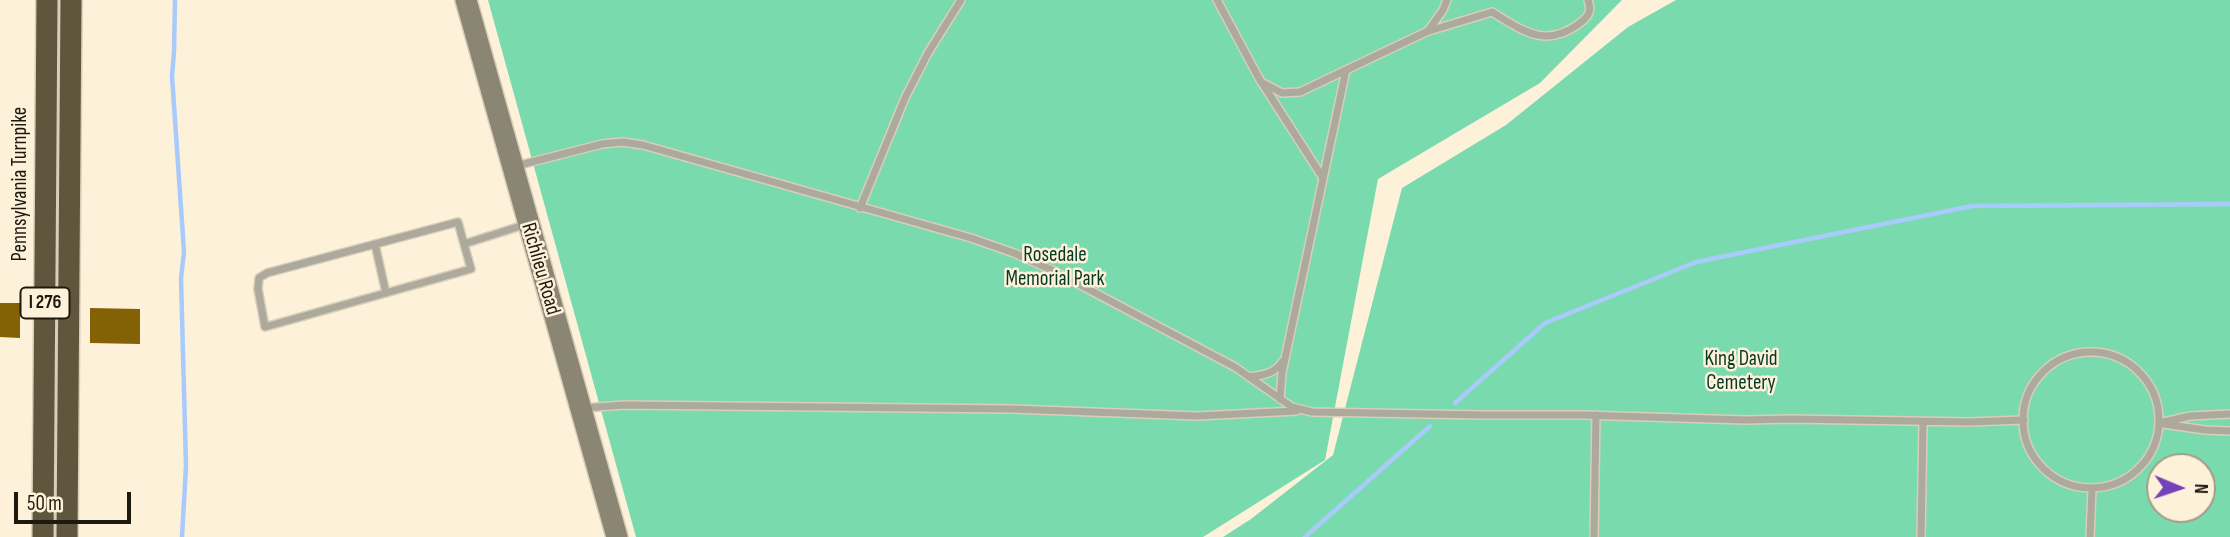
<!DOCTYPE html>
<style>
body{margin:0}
#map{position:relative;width:2230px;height:537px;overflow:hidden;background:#fdf1da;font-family:"Sofia Sans Condensed",sans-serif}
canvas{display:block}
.north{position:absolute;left:2146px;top:453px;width:70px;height:70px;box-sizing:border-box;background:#fdf1da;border:2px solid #a49b88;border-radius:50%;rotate:92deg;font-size:19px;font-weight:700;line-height:28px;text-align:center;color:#1e190e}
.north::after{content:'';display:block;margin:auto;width:24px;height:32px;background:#7442ba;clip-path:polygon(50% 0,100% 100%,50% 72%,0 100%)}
.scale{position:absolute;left:14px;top:492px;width:117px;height:32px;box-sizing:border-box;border:4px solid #1e190e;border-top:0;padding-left:9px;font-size:21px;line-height:24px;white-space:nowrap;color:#1e190e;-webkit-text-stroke:5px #fdf1da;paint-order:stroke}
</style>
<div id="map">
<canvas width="2230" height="537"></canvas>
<div class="north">N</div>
<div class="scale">50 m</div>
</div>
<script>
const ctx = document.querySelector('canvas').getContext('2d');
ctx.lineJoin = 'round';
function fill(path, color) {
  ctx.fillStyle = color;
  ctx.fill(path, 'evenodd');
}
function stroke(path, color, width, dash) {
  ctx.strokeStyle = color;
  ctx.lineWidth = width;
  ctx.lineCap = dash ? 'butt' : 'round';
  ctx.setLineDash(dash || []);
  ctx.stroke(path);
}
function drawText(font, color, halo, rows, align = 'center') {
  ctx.font = font + ' "Sofia Sans Condensed",sans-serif';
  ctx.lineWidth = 5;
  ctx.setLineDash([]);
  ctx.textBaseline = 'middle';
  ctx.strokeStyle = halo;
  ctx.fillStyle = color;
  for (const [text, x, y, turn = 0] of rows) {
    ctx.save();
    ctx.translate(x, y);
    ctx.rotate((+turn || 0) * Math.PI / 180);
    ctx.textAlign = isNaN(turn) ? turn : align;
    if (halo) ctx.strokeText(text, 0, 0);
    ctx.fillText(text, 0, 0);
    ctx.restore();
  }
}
fill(new Path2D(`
 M 488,0 L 1622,0 L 1540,83 L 1378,179 L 1325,460 L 1203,537 L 636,537 Z
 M 1676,0 L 2230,0 L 2230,537 L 1223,537 L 1251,519 L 1333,455 L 1402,188 L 1506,125 L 1628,27 ZM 2160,467 L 2202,467 L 2202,509 L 2160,509 Z`), '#79dbad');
stroke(new Path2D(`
 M 175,0 L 174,52 L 172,76 L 184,252 L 181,278 L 186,466 L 182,537
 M 1455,403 L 1545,323 L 1696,262 L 1972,206 L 2230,204
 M 1305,537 L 1430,426`), '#a8cbfb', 4.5);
fill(new Path2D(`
 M 0,303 L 20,303 L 20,338 L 0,337 Z
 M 90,308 L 140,309 L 140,344 L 90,343 Z`), '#836206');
const service = new Path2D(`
 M 1217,0 L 1261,82 L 1282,93 L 1300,92 L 1428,31 L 1443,10 L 1447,0
 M 1429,31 L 1492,12 C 1523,31 1546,49 1580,23 C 1589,16 1592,11 1588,0
 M 1262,83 L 1323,178
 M 516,166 L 602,144 L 622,142 L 643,145 L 971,238 L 1014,253 L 1054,271 L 1235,367 L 1292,407 L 1312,412 L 1483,415 L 1582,415 L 1746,420 L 1791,419 L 1969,422 L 2024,420
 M 860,208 L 905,98 L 928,53 L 961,0
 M 375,244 L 386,293
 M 464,244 L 471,269 L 265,327 L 258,289 L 259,278 L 267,273 L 458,222 L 464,244 L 527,224
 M2023 420a68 68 0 1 1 136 0a68 68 0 1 1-136 0Z
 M 1249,377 C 1264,375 1274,374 1283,361
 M 1280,399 L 1282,373 L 1346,70
 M 584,408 L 624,405 L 1013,409 L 1197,416 L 1296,411
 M 2159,423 L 2190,416 L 2230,414
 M 2163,424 L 2205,430 L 2230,431
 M 1594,537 L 1596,415
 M 1921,537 L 1923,422
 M 2090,537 L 2092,489`);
const secondary = new Path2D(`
 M 466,0 L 617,537`);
const motorway = new Path2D(`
 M 43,537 L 47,0
 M 67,537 L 71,0`);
stroke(service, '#d9ceb9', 10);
stroke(secondary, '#d9ceb9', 24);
stroke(motorway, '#d9ceb9', 24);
stroke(service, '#ada99c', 7);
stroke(secondary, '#8b8673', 21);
stroke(motorway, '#5f573d', 21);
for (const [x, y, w] of [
 [45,303,49]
]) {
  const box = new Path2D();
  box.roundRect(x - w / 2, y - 15.5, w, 31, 5);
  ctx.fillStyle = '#fdf1da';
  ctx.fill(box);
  stroke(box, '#1e190e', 2);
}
drawText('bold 19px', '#1e190e', null, [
 ["I 276",45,303]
]);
drawText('21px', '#1e190e', '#fdf1da', [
 ["Pennsylvania Turnpike",21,184,-90],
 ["Richlieu Road",540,269,74]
]);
drawText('21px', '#053925', '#fdf1da', [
 ["Rosedale",1055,256],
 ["Memorial Park",1055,280],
 ["King David",1741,360],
 ["Cemetery",1741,384]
]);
</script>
